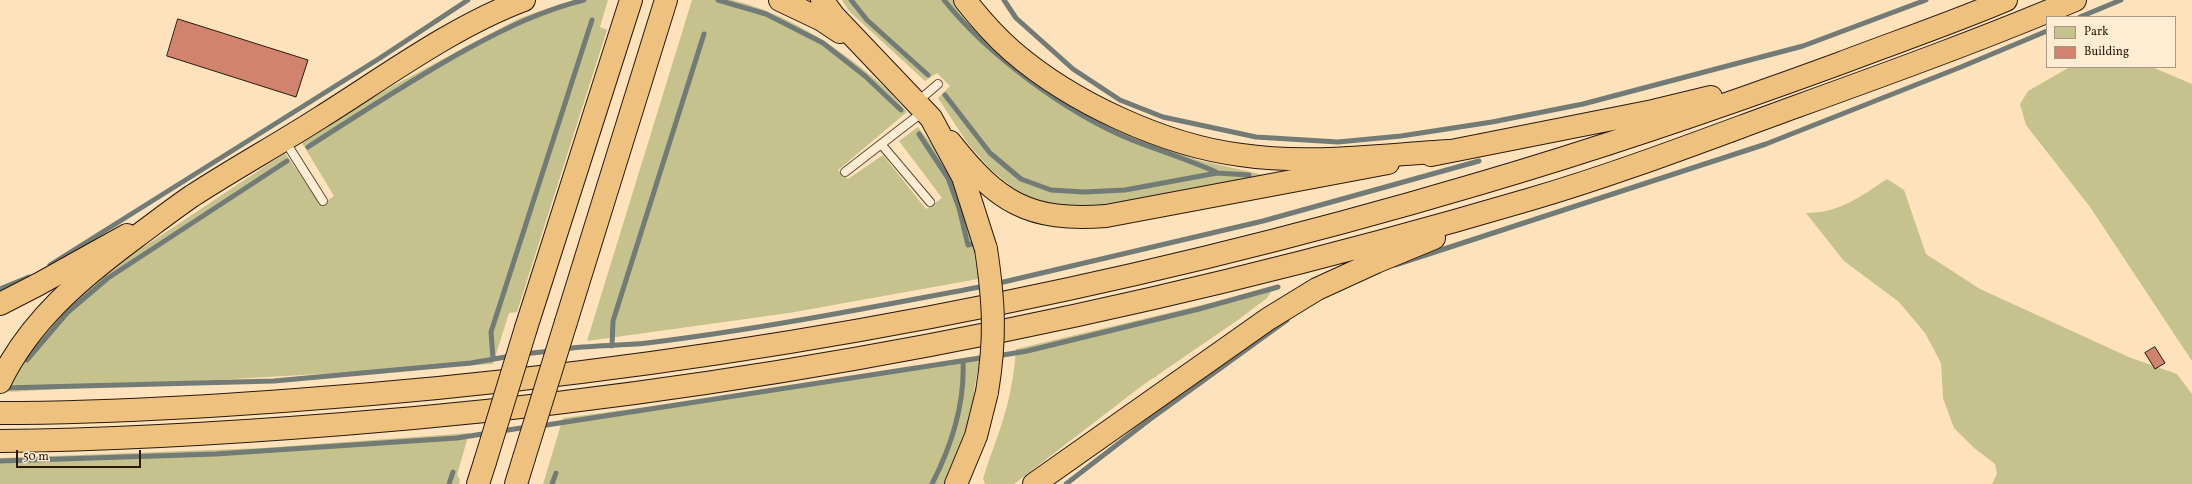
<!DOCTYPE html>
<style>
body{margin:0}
#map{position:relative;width:2192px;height:484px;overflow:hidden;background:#fee2bc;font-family:Vollkorn,serif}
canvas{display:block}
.legend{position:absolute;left:2046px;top:16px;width:130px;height:52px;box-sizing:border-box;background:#feecd3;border:1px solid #a99884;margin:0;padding:5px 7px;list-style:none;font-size:12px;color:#291a0d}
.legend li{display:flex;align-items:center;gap:8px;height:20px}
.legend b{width:20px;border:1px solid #a99884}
.scale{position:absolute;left:16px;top:450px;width:125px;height:18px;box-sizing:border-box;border:2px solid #291a0d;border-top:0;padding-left:5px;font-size:12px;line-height:14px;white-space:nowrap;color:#291a0d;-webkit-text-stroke:3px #feecd3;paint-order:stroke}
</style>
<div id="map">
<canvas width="2192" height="484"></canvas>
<ul class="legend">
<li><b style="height:11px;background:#c5c28d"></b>Park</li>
<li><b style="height:11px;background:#d2836e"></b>Building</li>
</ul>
<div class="scale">50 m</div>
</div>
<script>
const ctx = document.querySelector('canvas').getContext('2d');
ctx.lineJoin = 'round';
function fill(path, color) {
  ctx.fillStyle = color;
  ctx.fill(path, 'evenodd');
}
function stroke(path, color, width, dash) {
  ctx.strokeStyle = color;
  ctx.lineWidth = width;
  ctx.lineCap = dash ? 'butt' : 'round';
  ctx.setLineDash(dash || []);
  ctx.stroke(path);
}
fill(new Path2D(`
 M 574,0 L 608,0 L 600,27 L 607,30 L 517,312 L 509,313 L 493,364 L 8,392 L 23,361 L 66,307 L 100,276 L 285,153 L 321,205 L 334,196 L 302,143 L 387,89 L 520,18 Z
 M 692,0 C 705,0 720,0 732,0 C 784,12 835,45 875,79 C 887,88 897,101 907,112 L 838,170 L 848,179 L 883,155 L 926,209 L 942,198 L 899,141 L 918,127 L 939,153 L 957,182 L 976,246 L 974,251 L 978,279 L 789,313 L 587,341 Z
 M 842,0 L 953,0 L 977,29 L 1073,104 L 1132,136 L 1198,160 L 1264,175 L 1087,208 L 1043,204 L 1014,189 L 990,169 L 968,144 L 938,98 L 950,86 L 937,73 L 925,81 L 849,11 Z
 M 2070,67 L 2152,67 L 2192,84 L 2192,361 L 2090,207 L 2026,125 L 2020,104 L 2028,91 Z
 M 1887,179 L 1904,190 L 1926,254 L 1980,289 L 2131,358 L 2177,374 L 2192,394 L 2192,484 L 1992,484 L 1997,474 L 1995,464 L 1973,447 L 1954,428 L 1943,398 L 1941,363 L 1925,333 L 1899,302 L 1844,261 L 1806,213 C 1839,213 1860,197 1887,179 Z
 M 1274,288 L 1267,298 L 1238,320 L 1143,385 L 1014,484 L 985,484 L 983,479 C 987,464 993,450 998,435 C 1008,407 1014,379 1016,349 Z
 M 981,355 L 974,390 L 978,402 L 949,484 L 543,484 L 563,418 L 776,390 Z
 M 469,433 L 457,475 L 460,480 L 459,484 L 0,484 L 0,458 L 263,448 Z`), '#c5c28d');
stroke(new Path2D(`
 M 718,0 L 766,14 L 823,43 L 865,76 L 901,110
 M 851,0 L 867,20 L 928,75
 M 944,0 C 988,55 1066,113 1132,140 C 1160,151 1189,160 1216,172
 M 1004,0 L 1016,18 L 1073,69 L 1120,100 L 1163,117 L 1256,137 L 1338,142 L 1401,136 L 1492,122 L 1583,104 L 1803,46 L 1926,0
 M 2080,17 L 2121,0
 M 945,95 L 990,153 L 1021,179 L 1051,190 L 1084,192 L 1125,190 L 1217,173 L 1249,175
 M 919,134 L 948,178 L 959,208 L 968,245 L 977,243
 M 308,147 C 361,113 414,78 469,48 C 506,28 543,10 584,0
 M 50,265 L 380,58 L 468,0
 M 1395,265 L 1766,144 L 1961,67 L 2047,31
 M 995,284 L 1263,221 L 1479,161
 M 0,289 L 29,277
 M 612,346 L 613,321 L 704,34
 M 563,349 C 591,345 619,346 647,343 C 761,329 873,307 985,286
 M 523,354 L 551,351
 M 997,356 L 1027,351 L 1199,309 L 1278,287
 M 493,358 L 491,332 L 592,20
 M 27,360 L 68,312 L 108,278 L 287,161
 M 3,388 L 274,381 L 471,363 L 511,356
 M 540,426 L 987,357
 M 501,431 L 528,427
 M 0,461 L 216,454 L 457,438 L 489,433
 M 449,484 L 453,472
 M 552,484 L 556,473
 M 932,484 C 952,445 965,405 963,361
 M 1066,484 L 1149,420 L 1287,320`), '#727b75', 5);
const building = new Path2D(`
 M 178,19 L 308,60 L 296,97 L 167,56 Z
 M 2155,347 L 2165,363 L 2155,369 L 2145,353 Z`);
fill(building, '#d2836e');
stroke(building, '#291a0d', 1);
const service = new Path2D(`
 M 917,102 L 938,84
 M 285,141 L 323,201
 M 881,144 L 930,202
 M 845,172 L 924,111`);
const trunk = new Path2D(`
 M 950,142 C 997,202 1029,222 1106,216 L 1388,163
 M 1431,155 L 1653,111 L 1711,97
 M 0,304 L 39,284 L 127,235
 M 0,413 C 124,413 248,404 372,394 C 747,362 1117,291 1478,184 C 1601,148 1721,107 1841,63 C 1896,42 1952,23 2006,0
 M 0,441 C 114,440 229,433 343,424 C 746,393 1144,313 1531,199 C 1620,173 1707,139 1795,107 C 1889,73 1983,39 2075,0
 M 1034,484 L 1268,319 L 1317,289 L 1376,262 L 1434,238`);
const motorway = new Path2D(`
 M 780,0 L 822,20 L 840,32
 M 822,0 L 834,16 L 931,118 L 963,177 L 986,249
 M 965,0 C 979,18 995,36 1012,51 C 1071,102 1163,145 1241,155 C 1309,165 1380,155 1449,151
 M 566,322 L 666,0
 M 526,328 L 631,0
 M 0,382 C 30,320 82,277 136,237 C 155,223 173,209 192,196 C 235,168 279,144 321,117 C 385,77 454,26 524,0
 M 478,484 L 485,462
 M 516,484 L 524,458
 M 956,484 L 976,436 L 987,392`);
stroke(service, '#5e4c39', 10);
stroke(trunk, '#291a0d', 24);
stroke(motorway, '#291a0d', 24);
stroke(service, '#feecd3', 8);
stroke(trunk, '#efc17e', 22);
stroke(motorway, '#efc17e', 22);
const motorwayBridge = new Path2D(`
 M 986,249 C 994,302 996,338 987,392
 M 524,458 L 566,322
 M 485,462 L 526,328`);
stroke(motorwayBridge, '#291a0d', 24, []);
stroke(motorwayBridge, '#efc17e', 22);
</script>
